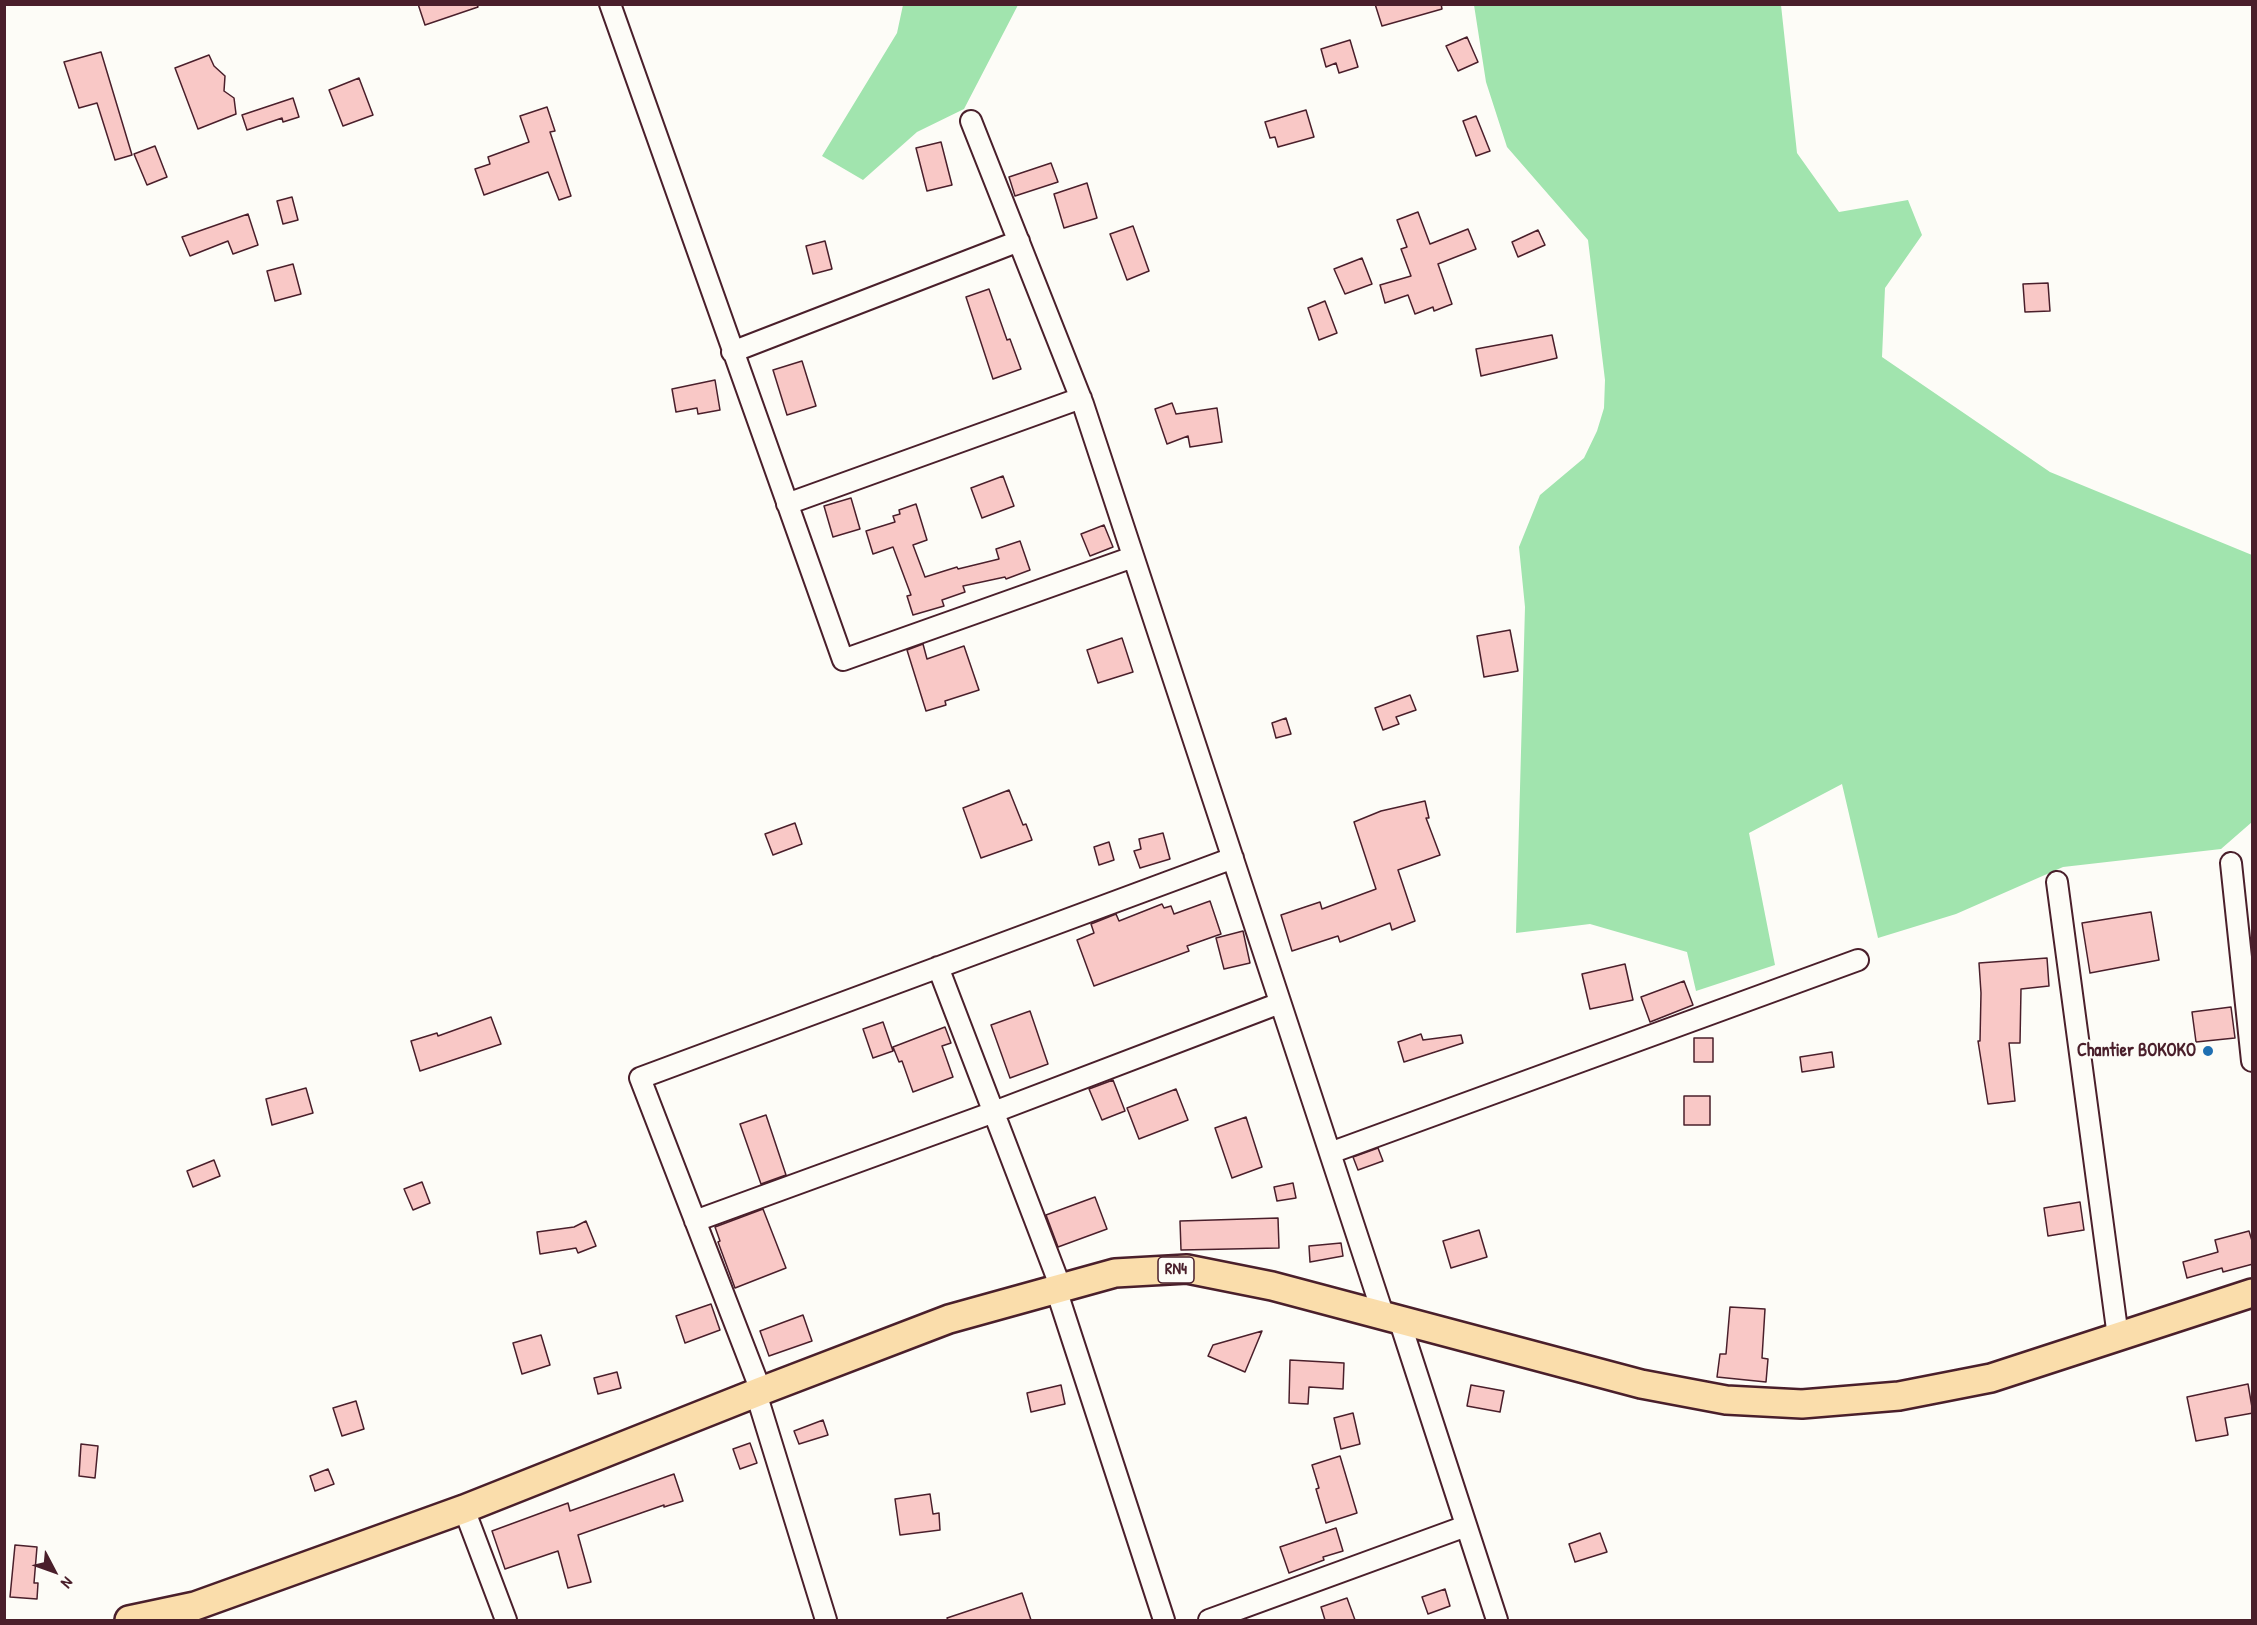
<!DOCTYPE html>
<style>
body{margin:0}
#map{position:relative;width:2257px;height:1625px;overflow:hidden;background:#fdfcf7;font-family:"Patrick Hand",sans-serif}
canvas{display:block}
.frame{position:absolute;inset:0;border:6px solid #4a1f2b;pointer-events:none}
.north{position:absolute;left:24px;top:1541px;width:60px;height:60px;-webkit-text-stroke:4px #fdfcf7;paint-order:stroke;rotate:131deg;font-size:16px;font-weight:700;line-height:24px;text-align:center;color:#4a1f2b}
.north::after{content:'';display:block;margin:auto;width:21px;height:27px;background:#4a1f2b;clip-path:polygon(50% 0,100% 100%,50% 72%,0 100%)}
</style>
<div id="map">
<canvas width="2257" height="1625"></canvas>
<div class="frame"></div>
<div class="north">N</div>
</div>
<script>
const ctx = document.querySelector('canvas').getContext('2d');
ctx.lineJoin = 'round';
function fill(path, color) {
  ctx.fillStyle = color;
  ctx.fill(path, 'evenodd');
}
function stroke(path, color, width, dash) {
  ctx.strokeStyle = color;
  ctx.lineWidth = width;
  ctx.lineCap = dash ? 'butt' : 'round';
  ctx.setLineDash(dash || []);
  ctx.stroke(path);
}
function drawText(font, color, halo, rows, align = 'center') {
  ctx.font = font + ' "Patrick Hand",sans-serif';
  ctx.lineWidth = 4.5;
  ctx.setLineDash([]);
  ctx.textBaseline = 'middle';
  ctx.strokeStyle = halo;
  ctx.fillStyle = color;
  for (const [text, x, y, turn = 0] of rows) {
    ctx.save();
    ctx.translate(x, y);
    ctx.rotate((+turn || 0) * Math.PI / 180);
    ctx.textAlign = isNaN(turn) ? turn : align;
    if (halo) ctx.strokeText(text, 0, 0);
    ctx.fillText(text, 0, 0);
    ctx.restore();
  }
}
fill(new Path2D(`
 M 903,5 L 1018,5 L 964,109 L 917,132 L 863,180 L 822,156 L 897,33 Z
 M 1474,5 L 1781,5 L 1797,153 L 1839,212 L 1908,200 L 1922,235 L 1885,288 L 1882,357 L 2050,472 L 2252,555 L 2252,822 L 2221,849 L 2063,867 L 1956,914 L 1878,938 L 1842,784 L 1749,833 L 1775,965 L 1696,991 L 1687,952 L 1590,924 L 1516,933 L 1525,607 L 1519,547 L 1540,495 L 1584,458 L 1597,431 L 1604,408 L 1605,380 L 1588,240 L 1507,147 L 1486,82 Z`), '#a1e4ae');
const building = new Path2D(`
 M 418,4 L 477,4 L 478,7 L 425,25 Z
 M 1375,4 L 1441,4 L 1442,9 L 1382,26 Z
 M 1467,37 L 1478,62 L 1458,71 L 1446,46 Z
 M 1350,40 L 1358,67 L 1339,73 L 1336,63 L 1326,67 L 1321,49 Z
 M 101,52 L 132,155 L 115,160 L 97,103 L 79,108 L 64,62 Z
 M 209,55 L 214,66 L 225,76 L 224,91 L 234,98 L 236,114 L 198,129 L 175,68 Z
 M 359,78 L 373,115 L 343,126 L 329,90 Z
 M 293,98 L 299,117 L 283,122 L 282,118 L 247,130 L 242,115 Z
 M 547,107 L 555,131 L 550,132 L 571,196 L 559,200 L 548,172 L 484,195 L 475,169 L 490,164 L 488,157 L 529,142 L 520,116 Z
 M 1306,110 L 1314,137 L 1278,147 L 1275,137 L 1270,138 L 1265,122 Z
 M 1476,116 L 1490,151 L 1476,156 L 1463,121 Z
 M 941,142 L 952,185 L 927,191 L 916,148 Z
 M 155,146 L 167,177 L 147,185 L 134,154 Z
 M 1051,163 L 1058,182 L 1015,196 L 1009,177 Z
 M 1087,183 L 1097,218 L 1064,228 L 1054,194 Z
 M 292,197 L 298,220 L 283,224 L 277,201 Z
 M 1418,212 L 1430,244 L 1468,229 L 1476,249 L 1438,264 L 1452,304 L 1434,311 L 1433,307 L 1415,314 L 1408,295 L 1385,303 L 1380,285 L 1411,276 L 1401,249 L 1407,247 L 1397,220 Z
 M 248,214 L 258,245 L 233,254 L 228,241 L 190,256 L 182,237 Z
 M 1133,226 L 1149,271 L 1127,280 L 1110,234 Z
 M 1538,230 L 1545,245 L 1518,257 L 1512,242 Z
 M 825,241 L 832,269 L 813,274 L 806,246 Z
 M 1362,258 L 1372,284 L 1345,294 L 1334,269 Z
 M 293,264 L 301,294 L 275,301 L 267,271 Z
 M 2048,283 L 2050,311 L 2025,312 L 2023,284 Z
 M 989,289 L 1007,340 L 1010,339 L 1021,369 L 993,379 L 966,297 Z
 M 1325,301 L 1337,333 L 1319,340 L 1308,308 Z
 M 1552,335 L 1557,358 L 1481,376 L 1476,349 Z
 M 802,361 L 816,406 L 787,415 L 773,370 Z
 M 715,380 L 720,410 L 698,414 L 697,408 L 676,412 L 672,389 Z
 M 1172,403 L 1176,414 L 1217,408 L 1222,442 L 1190,447 L 1188,436 L 1167,444 L 1155,409 Z
 M 1003,476 L 1014,506 L 982,518 L 971,488 Z
 M 851,498 L 860,529 L 833,537 L 824,506 Z
 M 916,504 L 927,540 L 913,545 L 925,577 L 957,567 L 958,569 L 999,559 L 996,549 L 1020,541 L 1030,570 L 1006,579 L 1005,577 L 963,586 L 965,592 L 942,600 L 944,606 L 913,615 L 907,596 L 911,595 L 893,547 L 873,554 L 866,531 L 895,522 L 893,516 L 900,514 L 899,510 Z
 M 1104,525 L 1113,547 L 1090,556 L 1081,534 Z
 M 1510,630 L 1518,671 L 1484,677 L 1477,636 Z
 M 1122,638 L 1133,672 L 1098,683 L 1087,650 Z
 M 923,644 L 927,659 L 964,646 L 979,690 L 945,701 L 946,705 L 926,711 L 907,650 Z
 M 1410,695 L 1416,710 L 1396,717 L 1399,724 L 1383,730 L 1375,708 Z
 M 1286,718 L 1291,734 L 1276,738 L 1272,723 Z
 M 1009,790 L 1023,825 L 1026,824 L 1032,840 L 981,858 L 963,808 Z
 M 1425,801 L 1429,818 L 1426,818 L 1440,855 L 1398,870 L 1415,921 L 1392,930 L 1390,923 L 1340,942 L 1338,936 L 1292,951 L 1281,915 L 1320,902 L 1322,909 L 1376,889 L 1354,822 L 1381,811 Z
 M 795,823 L 802,844 L 773,855 L 765,834 Z
 M 1163,833 L 1170,859 L 1140,868 L 1134,851 L 1141,849 L 1139,839 Z
 M 1109,842 L 1114,860 L 1099,865 L 1094,847 Z
 M 1210,901 L 1221,934 L 1187,946 L 1189,951 L 1094,986 L 1077,940 L 1094,933 L 1091,924 L 1116,914 L 1119,921 L 1162,904 L 1164,908 L 1171,906 L 1174,914 Z
 M 2151,912 L 2159,960 L 2090,973 L 2082,923 Z
 M 1243,931 L 1250,963 L 1224,969 L 1216,938 Z
 M 2047,958 L 2049,986 L 2021,989 L 2020,1043 L 2009,1043 L 2015,1101 L 1988,1104 L 1978,1041 L 1980,1041 L 1981,993 L 1979,963 Z
 M 1625,964 L 1633,1000 L 1590,1009 L 1582,974 Z
 M 1684,981 L 1693,1005 L 1650,1022 L 1641,997 Z
 M 2231,1007 L 2235,1038 L 2196,1042 L 2192,1012 Z
 M 1030,1011 L 1048,1064 L 1010,1078 L 991,1025 Z
 M 491,1017 L 501,1044 L 420,1071 L 411,1041 L 437,1033 L 438,1036 Z
 M 883,1022 L 893,1051 L 873,1058 L 863,1029 Z
 M 945,1027 L 951,1043 L 942,1046 L 953,1077 L 913,1092 L 902,1061 L 899,1062 L 893,1047 Z
 M 1421,1034 L 1423,1040 L 1461,1035 L 1463,1043 L 1404,1062 L 1398,1042 Z
 M 1694,1038 L 1713,1038 L 1713,1062 L 1694,1062 Z
 M 1832,1052 L 1834,1067 L 1802,1072 L 1800,1057 Z
 M 1113,1080 L 1125,1111 L 1102,1120 L 1089,1089 Z
 M 306,1088 L 313,1113 L 272,1125 L 266,1099 Z
 M 1176,1089 L 1188,1120 L 1139,1139 L 1127,1108 Z
 M 1684,1096 L 1710,1096 L 1710,1125 L 1684,1125 Z
 M 766,1115 L 786,1175 L 761,1184 L 740,1124 Z
 M 1246,1117 L 1262,1167 L 1232,1178 L 1215,1128 Z
 M 1378,1148 L 1383,1161 L 1358,1170 L 1353,1157 Z
 M 214,1160 L 220,1176 L 193,1187 L 187,1171 Z
 M 422,1182 L 430,1203 L 413,1210 L 404,1189 Z
 M 1293,1183 L 1296,1198 L 1277,1201 L 1274,1187 Z
 M 1095,1197 L 1107,1229 L 1058,1247 L 1046,1215 Z
 M 2080,1202 L 2084,1230 L 2048,1236 L 2044,1208 Z
 M 763,1209 L 786,1268 L 735,1288 L 718,1242 L 720,1241 L 715,1227 Z
 M 1278,1218 L 1279,1248 L 1181,1250 L 1180,1221 Z
 M 586,1221 L 596,1246 L 578,1253 L 576,1248 L 540,1254 L 537,1232 L 574,1227 Z
 M 1479,1230 L 1487,1257 L 1451,1268 L 1443,1241 Z
 M 2249,1231 L 2253,1244 L 2253,1264 L 2223,1272 L 2222,1268 L 2187,1278 L 2183,1262 L 2218,1252 L 2215,1240 Z
 M 1341,1243 L 1343,1256 L 1310,1262 L 1309,1246 Z
 M 711,1304 L 720,1330 L 685,1343 L 676,1316 Z
 M 1730,1307 L 1765,1309 L 1762,1358 L 1768,1359 L 1766,1382 L 1717,1377 L 1720,1354 L 1726,1354 Z
 M 803,1315 L 812,1341 L 769,1356 L 760,1331 Z
 M 1262,1331 L 1245,1372 L 1208,1356 L 1213,1345 Z
 M 541,1335 L 550,1365 L 522,1374 L 513,1343 Z
 M 1290,1360 L 1344,1363 L 1343,1389 L 1309,1387 L 1308,1404 L 1289,1403 Z
 M 617,1372 L 621,1388 L 598,1394 L 594,1378 Z
 M 2248,1384 L 2253,1413 L 2225,1418 L 2228,1435 L 2196,1441 L 2187,1397 Z
 M 1061,1385 L 1065,1404 L 1031,1412 L 1027,1393 Z
 M 1471,1385 L 1504,1391 L 1500,1412 L 1467,1406 Z
 M 356,1401 L 364,1429 L 342,1436 L 333,1408 Z
 M 1353,1413 L 1360,1444 L 1341,1449 L 1334,1418 Z
 M 823,1420 L 828,1435 L 799,1444 L 794,1431 Z
 M 750,1443 L 757,1463 L 740,1469 L 733,1449 Z
 M 81,1444 L 98,1446 L 95,1478 L 79,1476 Z
 M 1340,1456 L 1357,1513 L 1326,1523 L 1316,1489 L 1319,1488 L 1312,1465 Z
 M 328,1469 L 334,1484 L 315,1491 L 310,1476 Z
 M 674,1474 L 683,1501 L 664,1507 L 664,1505 L 578,1535 L 591,1582 L 568,1588 L 558,1551 L 505,1569 L 492,1531 L 568,1503 L 570,1511 Z
 M 930,1494 L 933,1514 L 939,1513 L 940,1530 L 900,1535 L 895,1499 Z
 M 1336,1528 L 1343,1551 L 1323,1557 L 1324,1560 L 1289,1573 L 1280,1547 Z
 M 1600,1533 L 1607,1552 L 1575,1562 L 1569,1544 Z
 M 15,1545 L 37,1547 L 34,1583 L 38,1583 L 37,1599 L 10,1597 Z
 M 1445,1589 L 1450,1606 L 1428,1614 L 1422,1597 Z
 M 1022,1593 L 1031,1620 L 948,1620 L 947,1618 Z
 M 1347,1598 L 1355,1620 L 1325,1620 L 1321,1607 Z`);
fill(building, '#f9c8c6');
stroke(building, '#4a1f2b', 1.5);
const minor = new Path2D(`
 M 610,4 L 843,660 L 1133,557
 M 971,121 L 1083,404 L 1383,1314
 M 732,352 L 1019,241
 M 787,504 L 1081,398
 M 2231,863 L 2252,1061
 M 2057,882 L 2118,1337
 M 938,967 L 1061,1288
 M 1330,1153 L 1858,960
 M 695,1221 L 994,1112 L 1280,1003
 M 1056,1289 L 1164,1620
 M 1399,1319 L 1497,1620
 M 761,1391 L 640,1078 L 1233,858
 M 756,1393 L 826,1620
 M 464,1509 L 506,1620
 M 1209,1620 L 1466,1526`);
const highway = new Path2D(`
 M 129,1620 L 195,1606 L 464,1509 L 761,1391 L 949,1319 L 1115,1273 L 1187,1269 L 1272,1286 L 1641,1384 L 1726,1400 L 1802,1404 L 1899,1396 L 1991,1378 L 2252,1293`);
stroke(minor, '#4a1f2b', 24);
stroke(highway, '#4a1f2b', 32);
stroke(minor, '#fdfcf7', 20);
stroke(highway, '#faddab', 27);
for (const [x, y, r, color] of [
 [2208,1051,6,"#1f6fb2"]
]) {
  const dot = new Path2D();
  dot.arc(x, y, r, 0, 2 * Math.PI);
  ctx.fillStyle = color;
  ctx.fill(dot);
  stroke(dot, '#fdfcf7', 2);
}
for (const [x, y, w] of [
 [1176,1270,36]
]) {
  const box = new Path2D();
  box.roundRect(x - w / 2, y - 13, w, 26, 4.5);
  ctx.fillStyle = '#fdfcf7';
  ctx.fill(box);
  stroke(box, '#4a1f2b', 1.5);
}
drawText('bold 16px', '#4a1f2b', null, [
 ["RN4",1176,1270]
]);
drawText('bold 18px', '#4a1f2b', '#fdfcf7', [
 ["Chantier BOKOKO",2196,1051]
], 'right');
</script>
